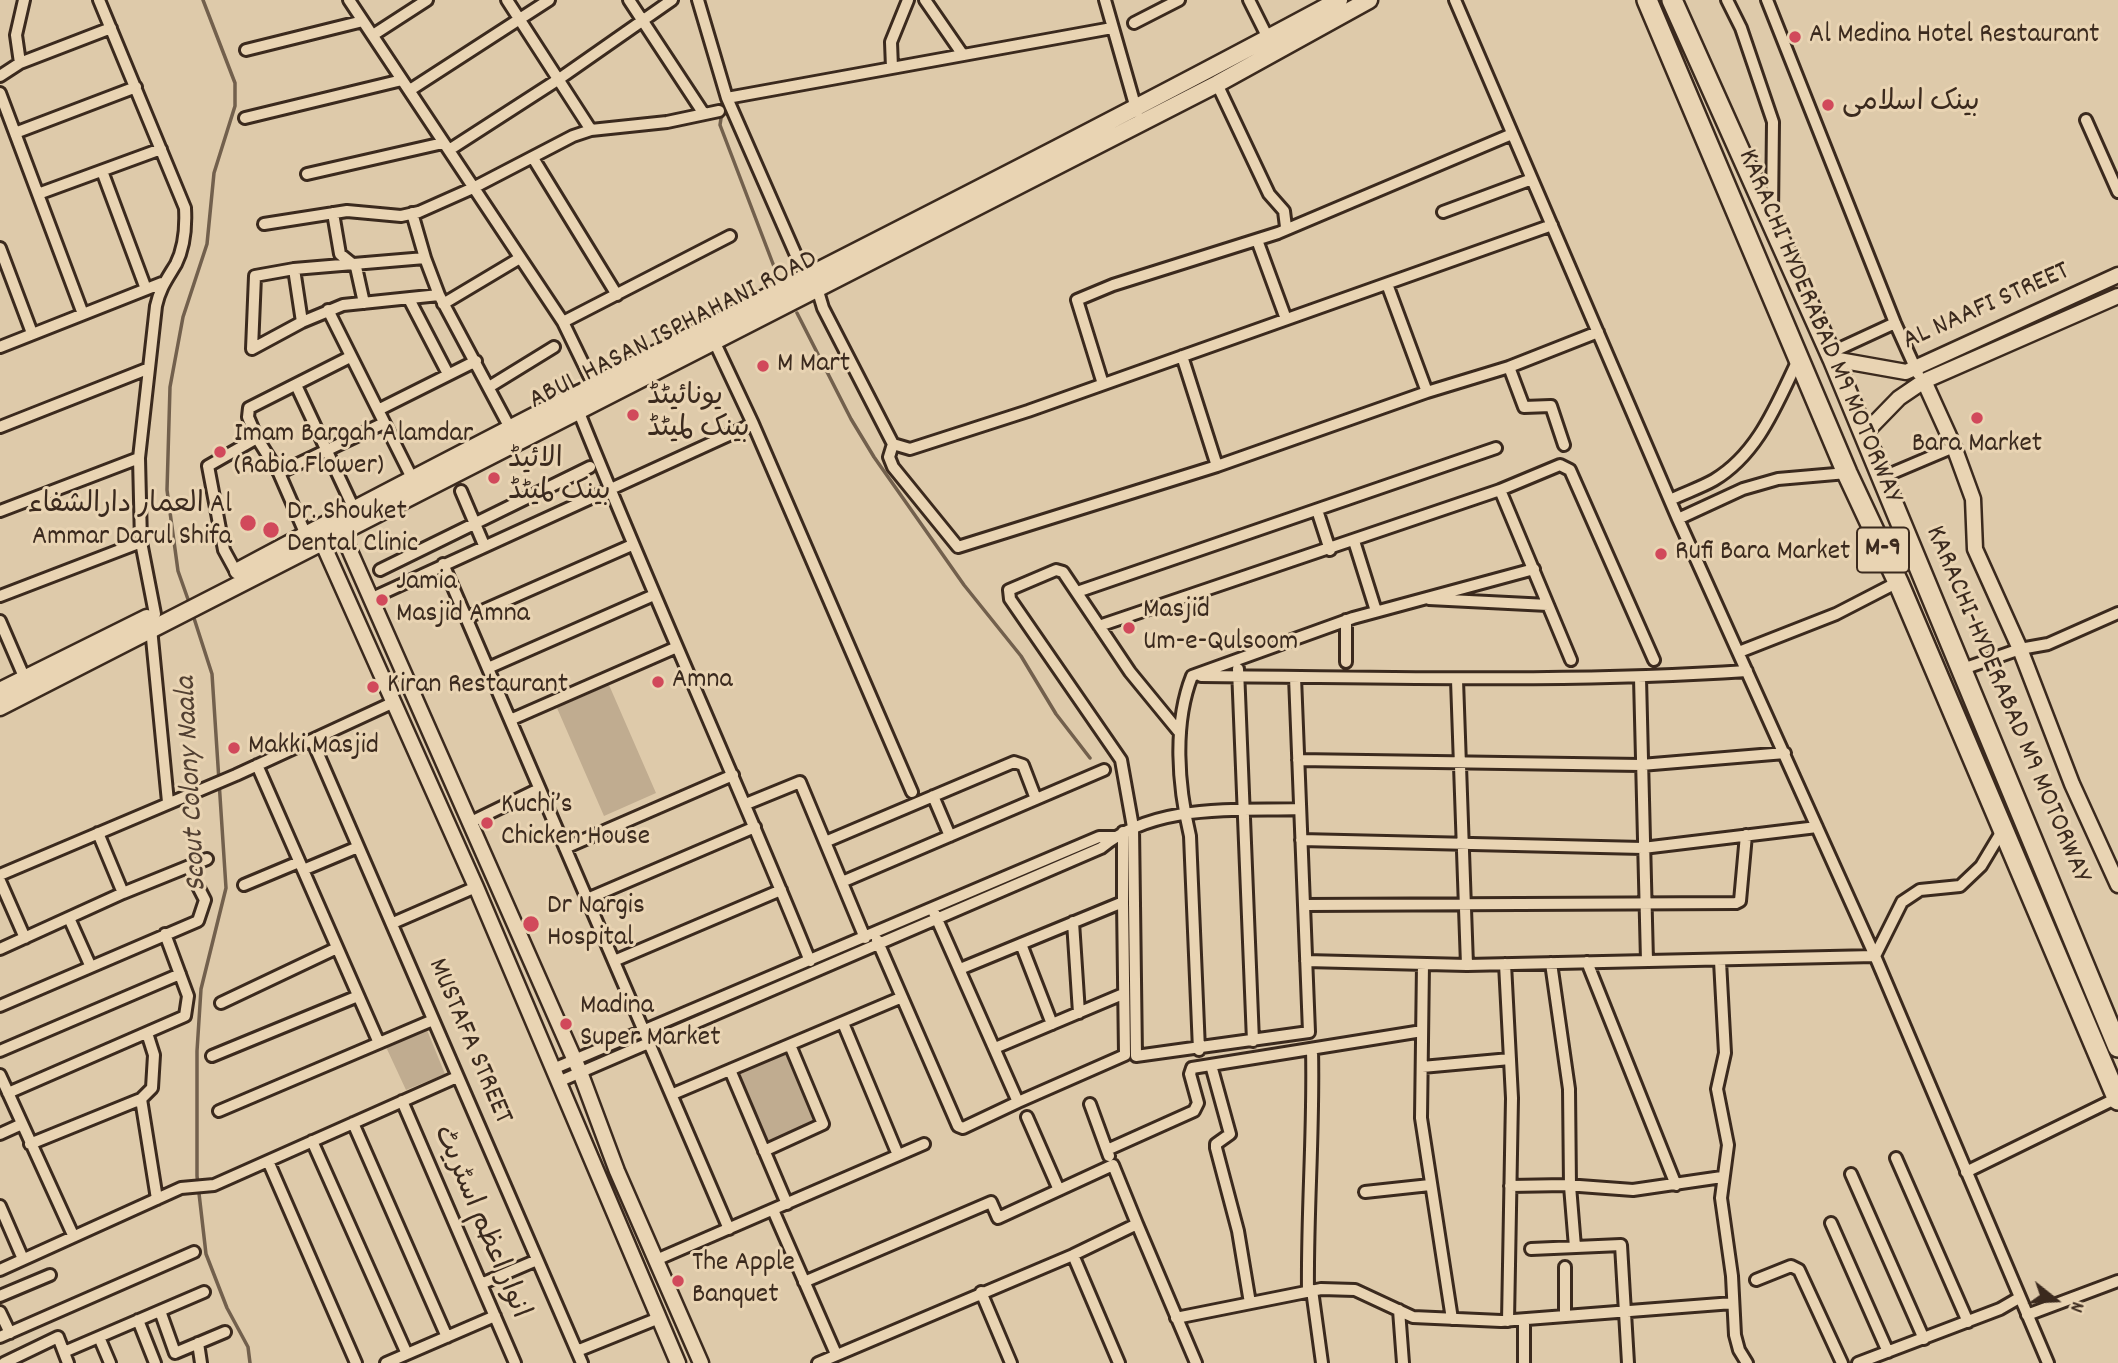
<!DOCTYPE html>
<meta charset="utf-8">
<style>
body{margin:0}
#map{position:relative;width:2118px;height:1363px;overflow:hidden;background:#decaaa;font-family:Dekko,sans-serif}
canvas{display:block}
.north{position:absolute;left:2020px;top:1265px;width:70px;height:70px;-webkit-text-stroke:5px #e9d4b3;paint-order:stroke;rotate:108deg;font-size:19px;font-weight:700;line-height:28px;text-align:center;color:#3b2a1e}
.north::after{content:'';display:block;margin:auto;width:24px;height:32px;background:#3b2a1e;clip-path:polygon(50% 0,100% 100%,50% 72%,0 100%)}
</style>
<div id="map">
<canvas width="2118" height="1363"></canvas>
<div class="north">N</div>
</div>
<script>
const ctx = document.querySelector('canvas').getContext('2d');
ctx.lineJoin = 'round';
function fill(path, color) {
  ctx.fillStyle = color;
  ctx.fill(path, 'evenodd');
}
function stroke(path, color, width, dash) {
  ctx.strokeStyle = color;
  ctx.lineWidth = width;
  ctx.lineCap = dash ? 'butt' : 'round';
  ctx.setLineDash(dash || []);
  ctx.stroke(path);
}
function drawText(font, color, halo, rows, align = 'center') {
  ctx.font = font + ' Dekko,"Playpen Sans Arabic",sans-serif';
  ctx.lineWidth = 6;
  ctx.setLineDash([]);
  ctx.textBaseline = 'middle';
  ctx.strokeStyle = halo;
  ctx.fillStyle = color;
  for (const [text, x, y, turn = 0] of rows) {
    ctx.save();
    ctx.translate(x, y);
    ctx.rotate((+turn || 0) * Math.PI / 180);
    ctx.textAlign = isNaN(turn) ? turn : align;
    if (halo) ctx.strokeText(text, 0, 0);
    ctx.fillText(text, 0, 0);
    ctx.restore();
  }
}
fill(new Path2D(`
 M 609,685 L 656,793 L 604,816 L 557,708 Z
 M 427,1030 L 445,1074 L 406,1090 L 386,1047 Z
 M 785,1052 L 816,1122 L 767,1144 L 736,1074 Z`), '#c0ac90');
stroke(new Path2D(`
 M 724,98 L 720,125 L 778,277
 M 797,313 L 851,419 L 874,457 L 964,585 L 1021,656 L 1056,714 L 1090,758
 M 190,605 L 178,571 L 167,490 L 170,387 L 183,317 L 207,244 L 214,173 L 235,106 L 235,83 L 203,0
 M 192,612 L 212,674 L 226,888 L 201,989 L 197,1051 L 197,1176 L 206,1254 L 227,1308 L 248,1347 L 250,1363`), '#72604d', 3.5);
const minor = new Path2D(`
 M 99,0 L 185,208 C 186,226 184,248 176,264 C 167,279 160,288 156,306 L 139,458 L 141,542 L 155,614
 M 349,0 L 563,322 L 596,390
 M 507,0 L 591,130
 M 629,0 L 704,114
 M 698,0 L 727,98 L 806,278
 M 925,0 L 963,55
 M 1105,0 L 1137,112
 M 1249,0 L 1268,38
 M 1455,0 L 1678,519 L 1875,956 L 2048,1363
 M 1727,0 L 1741,28 L 1773,122 L 1772,215
 M 1767,0 L 1895,323 L 1918,374
 M 1134,23 L 1179,0
 M 373,35 L 427,0
 M 246,50 L 363,21
 M 20,63 L 16,35 L 24,0
 M 892,68 L 891,42 L 908,0
 M 0,76 L 20,63 L 111,28
 M 1217,84 L 1269,194 L 1284,211 L 1286,227
 M 410,90 L 549,0
 M 0,93 L 83,314
 M 727,98 L 1112,28
 M 245,118 L 402,80
 M 2086,120 L 2118,192
 M 15,133 L 136,87
 M 449,150 L 559,79 L 672,0
 M 533,158 L 617,295
 M 102,171 L 146,289
 M 307,174 L 443,143
 M 38,194 L 161,149
 M 1443,212 L 1532,179
 M 333,213 L 340,254 L 356,267 L 364,303
 M 412,213 L 425,258
 M 264,224 L 347,211 L 401,216 L 419,212 L 473,188 L 573,136 L 591,130 L 667,122 L 719,111
 M 1257,240 L 1286,319
 M 0,248 L 32,333
 M 294,269 L 255,276 L 252,349 L 302,322 L 343,305 L 439,295 L 510,428
 M 1387,284 L 1427,392
 M 817,288 L 823,308 L 893,444 L 910,449 L 1028,411 L 1552,225
 M 409,299 L 448,374
 M 443,304 L 520,258
 M 328,310 L 412,478
 M 302,322 L 294,269 L 425,258 L 439,295
 M 563,322 L 730,236
 M 714,341 L 753,424 L 912,792
 M 0,347 L 162,283
 M 1830,353 L 1895,323
 M 1182,356 L 1217,466
 M 1509,367 L 1524,407 L 1551,406 L 1564,445
 M 1103,384 L 1077,300 L 1113,285 L 1278,233 L 1512,134
 M 296,385 L 354,509
 M 489,387 L 554,347
 M 378,410 L 476,361
 M 578,410 C 652,595 735,776 810,961
 M 0,427 L 147,369
 M 257,438 L 248,417 L 249,408 L 350,357
 M 893,444 L 889,457 L 893,467 L 958,547 L 1217,466 L 1427,392 L 1509,367 L 1598,332
 M 279,473 L 384,423
 M 1883,477 L 1954,447
 M 1500,490 L 1571,660
 M 461,491 L 484,545
 M 1670,500 C 1684,493 1700,488 1714,480 C 1759,453 1777,403 1799,358
 M 1317,510 L 1330,550
 M 0,511 L 139,458
 M 1678,519 L 1743,489 L 1778,479 L 1847,473
 M 1354,541 L 1376,611
 M 443,564 L 729,1229
 M 380,570 L 590,467
 M 236,572 L 224,550 L 208,466 L 257,438 L 279,473 L 306,535
 M 1077,592 L 1496,448
 M 0,596 L 141,542
 M 370,599 L 753,424
 M 1429,599 L 1548,605
 M 466,618 L 632,545
 M 0,621 L 25,679
 M 1099,626 L 1500,490 L 1560,465 L 1570,470 L 1654,660
 M 151,628 L 168,802
 M 1739,652 L 1836,614 L 1898,582
 M 1346,662 L 1346,620
 M 488,668 L 654,595
 M 1238,669 L 1253,1041
 M 1960,670 L 2020,649 L 2048,644 L 2118,613
 M 1201,676 C 1383,677 1565,683 1747,671
 M 1640,678 L 1647,961
 M 1457,680 L 1467,965
 M 510,720 L 677,647
 M 1180,733 L 1130,672 L 1063,572 L 1056,570 L 1009,590 L 1010,599 L 1121,760 L 1133,827 L 1136,1056 L 1309,1032 L 1295,677
 M 312,740 L 582,1363
 M 1298,760 L 1641,765 L 1785,753
 M 257,765 L 379,1043
 M 933,796 L 950,836
 M 746,804 L 800,782 L 865,938
 M 469,823 L 539,789
 M 98,833 L 123,893
 M 1301,840 L 1643,848 L 1817,827
 M 825,842 L 1014,762 L 1023,765 L 1036,799
 M 565,848 L 733,775
 M 303,870 L 358,847
 M 0,875 L 236,775 L 392,703
 M 0,881 L 25,938
 M 842,882 L 1104,770
 M 244,885 L 299,862
 M 587,899 L 755,827
 M 1123,902 L 1123,832
 M 1304,905 L 1736,903 L 1740,901 L 1746,835
 M 932,908 L 1018,1102 L 1125,1055 L 1123,902 L 960,969
 M 69,918 L 90,965
 M 1073,922 L 1079,1013
 M 393,923 L 476,887
 M 877,940 L 958,1126 L 963,1128 L 1018,1102
 M 1021,944 L 1052,1024
 M 0,949 L 123,893 L 207,859
 M 614,961 L 781,890
 M 1306,961 L 1467,965 L 1875,956 L 1902,902 L 1920,890 L 1960,886 L 1981,866 L 2002,831
 M 1720,961 L 1725,1053 L 1717,1089 L 1728,1145 L 1721,1198 L 1732,1276 L 1735,1335 L 1739,1350 L 1747,1363
 M 1587,962 L 1676,1185
 M 1551,963 L 1569,1089 L 1570,1186 L 1575,1247
 M 1423,964 L 1421,1118 L 1452,1319
 M 1505,964 L 1512,1098 L 1508,1321
 M 221,1003 L 337,948
 M 0,1006 L 198,921 L 205,900 L 188,867
 M 843,1023 L 898,1155
 M 995,1048 L 1123,994
 M 1199,1050 L 1190,836 C 1178,786 1173,724 1192,676 L 1353,618 L 1534,569
 M 0,1051 L 180,974
 M 212,1056 L 358,996
 M 1211,1065 L 1230,1134 L 1216,1144 L 1216,1148 L 1238,1231 L 1250,1303
 M 1422,1067 L 1510,1059
 M 553,1069 L 1099,837 L 1115,837
 M 730,1070 L 787,1204
 M 0,1075 L 73,1235
 M 558,1082 L 1101,848 C 1155,803 1234,811 1300,809
 M 8,1093 L 185,1016 L 188,996 L 165,934
 M 673,1094 L 900,998
 M 141,1099 L 152,1088 L 154,1055 L 147,1033
 M 402,1101 L 515,1363
 M 1090,1104 L 1109,1156
 M 219,1111 L 433,1020
 M 1027,1117 L 1059,1190
 M 353,1123 L 447,1337
 M 0,1134 L 22,1124
 M 312,1141 L 407,1354
 M 30,1144 L 141,1099 L 157,1199
 M 1107,1150 L 1194,1111 L 1198,1103 L 1190,1074 L 1192,1068 L 1422,1031
 M 764,1151 L 823,1124 L 790,1045
 M 1896,1158 L 1968,1322
 M 268,1161 L 356,1363
 M 1966,1172 L 2117,1098
 M 1851,1174 L 1924,1339
 M 1510,1186 L 1566,1185 L 1633,1190 L 1722,1177
 M 1365,1192 L 1430,1185
 M 0,1206 L 23,1259
 M 773,1210 L 836,1354
 M 1831,1223 L 1888,1352
 M 1531,1249 L 1621,1245 L 1628,1363
 M 1073,1255 L 1119,1363
 M 656,1260 L 924,1144
 M 1565,1267 L 1565,1316
 M 0,1270 L 181,1188 L 214,1185 L 457,1077
 M 1756,1280 L 1791,1266 L 1799,1270 L 1842,1363
 M 804,1282 L 991,1202 L 998,1218 L 1113,1165 L 1137,1224
 M 481,1284 L 537,1260
 M 1312,1290 L 1322,1363
 M 981,1292 L 1011,1363
 M 1308,1292 C 1307,1210 1314,1130 1312,1049
 M 0,1296 L 50,1275
 M 1399,1310 L 1403,1363
 M 160,1311 L 175,1353 L 225,1332
 M 0,1312 L 10,1333
 M 2027,1315 L 2118,1281
 M 1176,1318 L 1321,1289 L 1355,1290 L 1413,1317 L 1501,1321 L 1733,1303
 M 138,1320 L 155,1363
 M 0,1337 L 194,1252
 M 99,1337 L 110,1363
 M 198,1343 L 201,1363
 M 577,1351 L 659,1318
 M 64,1352 L 204,1292
 M 4,1363 L 58,1337 L 68,1363
 M 386,1363 L 495,1316
 M 818,1363 L 1073,1255 L 1137,1224 L 1196,1363
 M 1524,1363 L 1524,1320
 M 1858,1363 L 2000,1309 L 2019,1298`);
const tertiary = new Path2D(`
 M 1833,359 L 1906,372 L 2118,275
 M 1924,381 L 1954,447 L 1973,499 L 1975,549 L 2020,649 L 2072,784 L 2118,885
 M 1864,434 L 1899,398 L 1924,381 L 2118,296
 M 338,524 L 580,1072 L 617,1171 L 701,1363
 M 318,533 L 476,887 L 678,1363`);
const secondary = new Path2D(`
 M 238,571 C 602,376 975,196 1339,0
 M 0,691 L 147,618
 M 0,707 L 1217,84 L 1369,0`);
const motorway = new Path2D(`
 M 1647,0 L 1847,473 L 1898,582 L 2118,1100
 M 1672,0 L 1833,359 L 2118,1047`);
stroke(minor, '#3b2a1e', 16);
stroke(tertiary, '#3b2a1e', 19);
stroke(secondary, '#3b2a1e', 21);
stroke(motorway, '#3b2a1e', 24);
stroke(minor, '#e9d4b3', 10);
stroke(tertiary, '#e9d4b3', 14);
stroke(secondary, '#e9d4b3', 16);
stroke(motorway, '#e9d4b3', 19);
for (const [x, y, r, color] of [
 [1795,37,7,"#d1495b"],
 [1828,105,7,"#d1495b"],
 [763,366,7,"#d1495b"],
 [633,415,7,"#d1495b"],
 [1977,418,7,"#d1495b"],
 [220,452,7,"#d1495b"],
 [494,478,7,"#d1495b"],
 [248,523,9,"#d1495b"],
 [271,530,9,"#d1495b"],
 [1661,554,7,"#d1495b"],
 [382,600,7,"#d1495b"],
 [1129,628,7,"#d1495b"],
 [658,682,7,"#d1495b"],
 [373,687,7,"#d1495b"],
 [234,748,7,"#d1495b"],
 [487,823,7,"#d1495b"],
 [531,924,9,"#d1495b"],
 [566,1024,7,"#d1495b"],
 [678,1281,7,"#d1495b"]
]) {
  const dot = new Path2D();
  dot.arc(x, y, r, 0, 2 * Math.PI);
  ctx.fillStyle = color;
  ctx.fill(dot);
  stroke(dot, '#e9d4b3', 2.5);
}
for (const [x, y, w] of [
 [1883,550,52]
]) {
  const box = new Path2D();
  box.roundRect(x - w / 2, y - 22.5, w, 45, 5);
  ctx.fillStyle = '#e9d4b3';
  ctx.fill(box);
  stroke(box, '#3b2a1e', 2);
}
drawText('bold 26px', '#3b2a1e', null, [
 ["M-9",1883,550]
]);
drawText('28px', '#3b2a1e', '#e9d4b3', [
 ["Al Medina Hotel Restaurant",1809,37],
 ["بینک اسلامی",1842,105],
 ["M Mart",777,366],
 ["یونائیٹڈ",647,399],
 ["بینک لمیٹڈ",647,431],
 ["Imam Bargah Alamdar",234,436],
 ["(Rabia Flower)",234,468],
 ["Bara Market",1977,446,"center"],
 ["الائیڈ",508,462],
 ["بینک لمیٹڈ",508,494],
 ["العمار دارالشفاء Al",232,507,"right"],
 ["Ammar Darul Shifa",232,539,"right"],
 ["Dr. Shouket",287,514],
 ["Dental Clinic",287,546],
 ["Rufi Bara Market",1675,554],
 ["Jamia",396,584],
 ["Masjid Amna",396,616],
 ["Masjid",1143,612],
 ["Um-e-Qulsoom",1143,644],
 ["Amna",672,682],
 ["Kiran Restaurant",387,687],
 ["Makki Masjid",248,748],
 ["Kuchi’s",501,807],
 ["Chicken House",501,839],
 ["Dr Nargis",547,908],
 ["Hospital",547,940],
 ["Madina",580,1008],
 ["Super Market",580,1040],
 ["The Apple",692,1265],
 ["Banquet",692,1297]
], 'left');
drawText('28px', '#3b2a1e', '#e9d4b3', [
 ["AL NAAFI STREET",1987,308,-24],
 ["KARACHI HYDERABAD M9 MOTORWAY",1818,327,67],
 ["ABUL HASAN ISPHAHANI ROAD",674,332,-27],
 ["KARACHI-HYDERABAD M9 MOTORWAY",2006,705,67],
 ["MUSTAFA STREET",468,1042,67],
 ["انوار اعظم اسٹریٹ",479,1223,67]
]);
drawText('italic 30px', '#524032', '#e9d4b3', [
 ["Scout Colony Naala",194,784,-93]
]);
</script>
